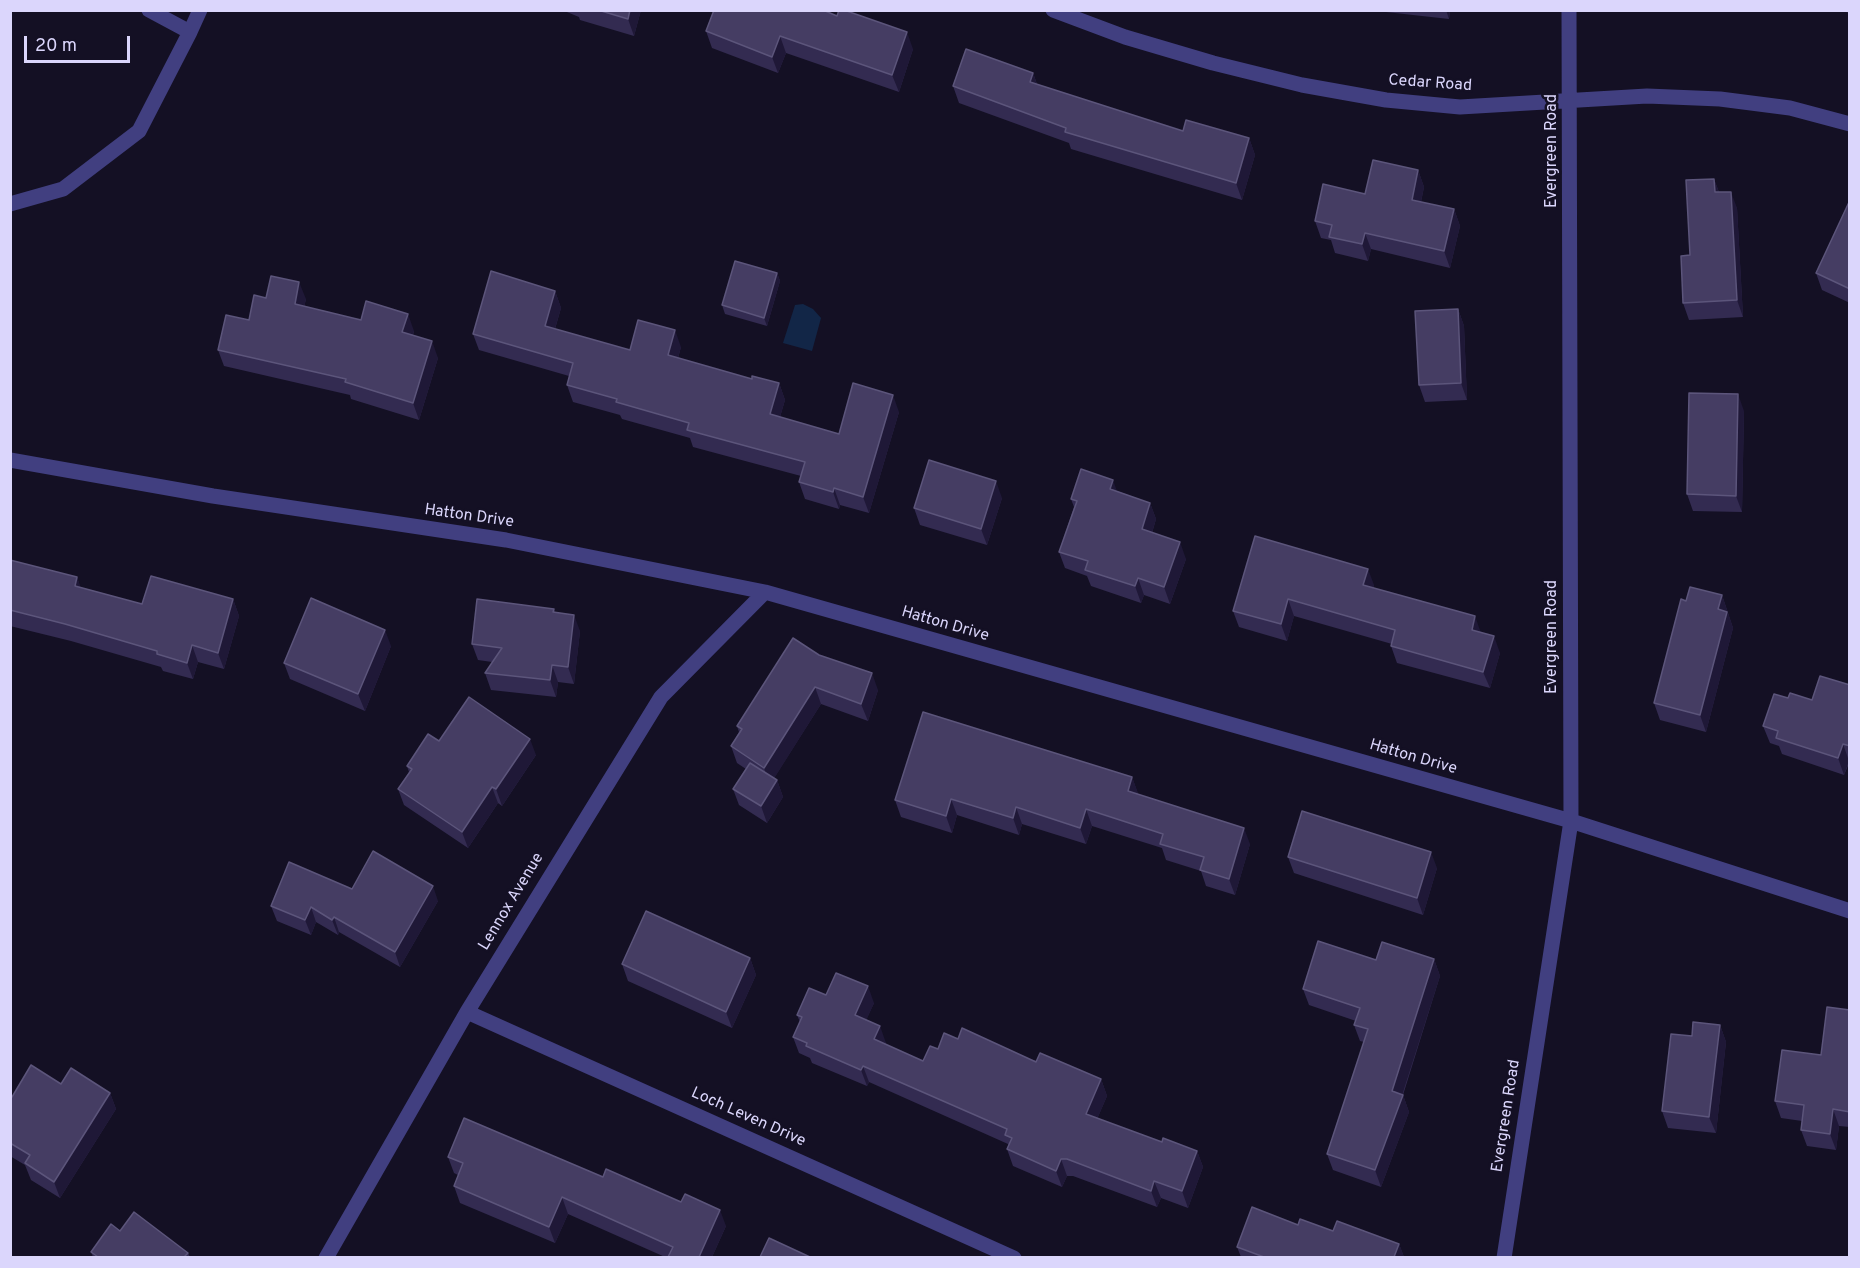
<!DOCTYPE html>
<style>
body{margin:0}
#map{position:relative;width:1860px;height:1268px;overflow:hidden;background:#141024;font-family:Overpass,sans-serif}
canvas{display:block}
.frame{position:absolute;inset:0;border:12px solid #dbd6fc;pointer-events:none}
.scale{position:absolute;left:24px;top:36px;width:106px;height:27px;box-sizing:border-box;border:3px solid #dbd6fc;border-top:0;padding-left:8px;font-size:18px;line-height:21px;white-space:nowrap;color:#dbd6fc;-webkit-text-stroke:4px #141024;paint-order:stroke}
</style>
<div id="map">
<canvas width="1860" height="1268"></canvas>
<div class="frame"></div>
<div class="scale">20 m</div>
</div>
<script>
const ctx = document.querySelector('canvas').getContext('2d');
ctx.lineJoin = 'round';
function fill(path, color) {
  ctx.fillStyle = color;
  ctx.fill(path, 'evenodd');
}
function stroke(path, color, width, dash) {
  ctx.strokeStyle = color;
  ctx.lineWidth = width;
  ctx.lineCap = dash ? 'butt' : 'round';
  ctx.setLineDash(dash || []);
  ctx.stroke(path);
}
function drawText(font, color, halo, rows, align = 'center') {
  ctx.font = font + ' Overpass,sans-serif';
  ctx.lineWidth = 5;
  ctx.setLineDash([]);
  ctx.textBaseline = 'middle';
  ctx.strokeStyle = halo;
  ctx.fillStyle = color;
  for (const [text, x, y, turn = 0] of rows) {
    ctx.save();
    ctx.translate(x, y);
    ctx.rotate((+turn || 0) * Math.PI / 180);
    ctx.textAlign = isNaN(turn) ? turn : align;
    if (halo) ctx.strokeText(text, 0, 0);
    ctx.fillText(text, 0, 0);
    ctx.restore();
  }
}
fill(new Path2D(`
 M 803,304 L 813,309 L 821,318 L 812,351 L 783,343 L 795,305 Z`), '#122647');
stroke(new Path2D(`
 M 149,10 L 190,32 L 200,10
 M 1053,10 L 1125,37 L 1213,63 L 1302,85 L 1386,100 L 1460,107 L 1647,96 L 1720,99 L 1790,108 L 1850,124
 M 10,204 L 63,189 L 139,131 L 190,32
 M 10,460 L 213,496 L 506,540 L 765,592 L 1571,821 L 1850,911
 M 467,1012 L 1014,1258
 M 326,1258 L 467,1012 L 661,697 L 765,592
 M 1504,1258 L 1571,821 L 1569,10`), '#413f80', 15);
fill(new Path2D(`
 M 562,10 L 641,10 L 634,36 L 580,20 L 579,17 Z
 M 714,10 L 913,49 L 899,92 L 786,53 L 778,73 L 712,48 L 706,31 Z
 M 1368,10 L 1450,10 L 1449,19 Z
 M 1838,10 L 1850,10 L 1850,13 Z
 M 1033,73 L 1037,84 L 1183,131 L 1249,138 L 1255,155 L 1242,200 L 1071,149 L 1069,143 L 959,103 L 953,86 Z
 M 1418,170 L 1424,187 L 1421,202 L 1454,209 L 1460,226 L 1450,268 L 1371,249 L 1368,261 L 1335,253 L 1331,240 L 1321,238 L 1315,221 L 1365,194 Z
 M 1714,179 L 1719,192 L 1737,208 L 1743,317 L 1689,320 L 1683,303 Z
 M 1850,200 L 1850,303 L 1822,290 L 1816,273 Z
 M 777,273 L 780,281 L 767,326 L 725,314 L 722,305 Z
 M 555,291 L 561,308 L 555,329 L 630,350 L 681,347 L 678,358 L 752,379 L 779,383 L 785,400 L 780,417 L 839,434 L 899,412 L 869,513 L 840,505 L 839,509 L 805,499 L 799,482 L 801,476 L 693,447 L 690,438 L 622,419 L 620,415 L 573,402 L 567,385 L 569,376 L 479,350 L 473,334 Z
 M 266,298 L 306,299 L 304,307 L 361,320 L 414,331 L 413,335 L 438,358 L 419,420 L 351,399 L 350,395 L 224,366 L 218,350 L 249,320 Z
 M 1458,309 L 1464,326 L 1467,400 L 1425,402 L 1419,385 Z
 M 1744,411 L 1742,512 L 1693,511 L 1687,494 Z
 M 1117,491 L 1150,503 L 1156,519 L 1152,533 L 1186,559 L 1170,604 L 1144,595 L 1141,603 L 1091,586 L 1087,576 L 1065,568 L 1059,552 L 1074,507 L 1071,499 Z
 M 1002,498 L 987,545 L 920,525 L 914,508 Z
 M 1255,536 L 1374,585 L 1373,588 L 1481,633 L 1500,653 L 1490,688 L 1397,663 L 1391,646 L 1392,644 L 1294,616 L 1287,641 L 1239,627 L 1233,611 Z
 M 10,560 L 77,577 L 80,587 L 142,604 L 233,599 L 239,616 L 224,669 L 198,662 L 193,679 L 163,671 L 161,667 L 71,641 L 10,626 Z
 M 1722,595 L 1733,628 L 1706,732 L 1660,720 L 1654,703 L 1686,601 Z
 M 554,609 L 555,612 L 580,631 L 574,684 L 558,682 L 556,697 L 491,690 L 485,673 L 492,662 L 478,660 L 472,644 Z
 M 391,646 L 365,711 L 290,679 L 284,663 Z
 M 819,655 L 878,690 L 868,721 L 821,704 L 774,778 L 777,780 L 783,797 L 767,823 L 739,805 L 733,789 L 746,769 L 737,763 L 731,746 L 739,732 L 737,726 Z
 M 1850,685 L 1850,761 L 1844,775 L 1782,754 L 1779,746 L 1770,743 L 1763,726 L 1788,698 L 1812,700 Z
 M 439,741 L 536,755 L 502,806 L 498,803 L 468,848 L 404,805 L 398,789 L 409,772 L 407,766 Z
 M 1132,777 L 1138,794 L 1250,844 L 1235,895 L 1206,886 L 1201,871 L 1166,860 L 1162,848 L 1092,826 L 1086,844 L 1022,824 L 1019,835 L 957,815 L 952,833 L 901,817 L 895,800 Z
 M 1288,857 L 1437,868 L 1423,915 L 1294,873 Z
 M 352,889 L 438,901 L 400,967 L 339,932 L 338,935 L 316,922 L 311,935 L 277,921 L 271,906 Z
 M 750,958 L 756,975 L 732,1028 L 628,981 L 622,964 Z
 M 1434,959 L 1440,976 L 1403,1095 L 1409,1112 L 1381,1187 L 1333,1170 L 1327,1154 L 1364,1042 L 1360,1041 L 1354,1025 L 1356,1021 L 1309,1005 L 1303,989 L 1376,960 Z
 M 826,995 L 874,1003 L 866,1020 L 886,1043 L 885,1044 L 923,1061 L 938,1049 L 958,1039 L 1101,1079 L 1107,1096 L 1097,1119 L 1162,1142 L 1197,1151 L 1203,1167 L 1188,1208 L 1161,1198 L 1157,1207 L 1073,1176 L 1067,1176 L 1062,1187 L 1013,1166 L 1007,1149 L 1009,1146 L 1008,1144 L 869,1082 L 867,1086 L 812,1063 L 810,1058 L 799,1053 L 793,1037 L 800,1022 L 797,1015 Z
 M 1850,1010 L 1850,1127 L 1839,1126 L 1836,1150 L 1807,1146 L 1801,1130 L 1802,1121 L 1781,1118 L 1775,1101 L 1821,1055 Z
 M 1720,1025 L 1726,1042 L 1716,1133 L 1668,1128 L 1662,1111 L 1692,1036 Z
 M 61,1084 L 110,1093 L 116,1109 L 60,1198 L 31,1180 L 25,1165 L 10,1156 L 10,1097 L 12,1097 Z
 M 448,1157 L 603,1177 L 726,1226 L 712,1257 L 665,1257 L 568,1214 L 555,1243 L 460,1203 L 454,1186 L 458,1175 L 454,1173 Z
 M 1298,1225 L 1399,1244 L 1404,1257 L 1241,1257 L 1237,1247 Z
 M 120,1231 L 188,1253 L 190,1257 L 93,1257 L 91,1252 Z`), '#332b51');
fill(new Path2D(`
 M 630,10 L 641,10 L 634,36 L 628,19 Z
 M 1446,10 L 1450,10 L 1449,19 Z
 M 907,32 L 913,49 L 899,92 L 892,75 Z
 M 780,36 L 786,53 L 778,73 L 772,57 Z
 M 1033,73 L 1039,90 L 1030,82 Z
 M 1249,138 L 1255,155 L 1242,200 L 1236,183 Z
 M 1418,170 L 1424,187 L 1418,216 L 1412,200 Z
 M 1714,179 L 1720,195 L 1715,192 Z
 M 1731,192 L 1737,208 L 1743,317 L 1737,300 Z
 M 1454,209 L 1460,226 L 1450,268 L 1444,251 Z
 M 1365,233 L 1371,249 L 1368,261 L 1362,244 Z
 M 777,273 L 780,281 L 767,326 L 764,318 Z
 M 299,282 L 306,299 L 301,321 L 295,304 Z
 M 555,291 L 561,308 L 551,342 L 545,326 Z
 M 1458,309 L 1464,326 L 1467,400 L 1461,383 Z
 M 408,314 L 414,331 L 408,348 L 402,332 Z
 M 675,330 L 681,347 L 674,372 L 668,355 Z
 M 432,341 L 438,358 L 419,420 L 413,403 Z
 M 779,383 L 785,400 L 776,430 L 770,414 Z
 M 1738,394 L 1744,411 L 1742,512 L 1736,496 Z
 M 893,395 L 899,412 L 869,513 L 863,497 Z
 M 1113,480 L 1119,497 L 1110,489 Z
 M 996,481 L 1002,498 L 987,545 L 981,529 Z
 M 834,488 L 840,505 L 839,509 L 833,492 Z
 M 1150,503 L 1156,519 L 1148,546 L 1142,529 Z
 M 1180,542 L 1186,559 L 1170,604 L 1164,587 Z
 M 1368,569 L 1374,585 L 1369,602 L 1363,585 Z
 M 77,577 L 83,594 L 75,586 Z
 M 1138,578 L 1144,595 L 1141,603 L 1135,586 Z
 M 1722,595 L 1733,628 L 1706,732 L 1700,715 L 1718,609 Z
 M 233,599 L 239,616 L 224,669 L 218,653 Z
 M 1288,599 L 1294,616 L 1287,641 L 1281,624 Z
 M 574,615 L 580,631 L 574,684 L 568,667 Z
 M 1475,616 L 1481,633 L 1472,630 Z
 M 385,630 L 391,646 L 365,711 L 358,694 Z
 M 1494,636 L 1500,653 L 1490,688 L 1483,672 Z
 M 192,645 L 198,662 L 193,679 L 187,663 Z
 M 552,665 L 558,682 L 556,697 L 550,680 Z
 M 872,673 L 878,690 L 868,721 L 861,704 Z
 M 815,687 L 821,704 L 770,785 L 764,768 Z
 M 530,739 L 536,755 L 502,806 L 496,789 Z
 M 1843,744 L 1849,761 L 1844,775 L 1838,758 Z
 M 1132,777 L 1138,793 L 1134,808 L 1128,791 Z
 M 777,780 L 783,797 L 767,823 L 761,806 Z
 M 492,787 L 498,803 L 468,848 L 462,832 Z
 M 951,799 L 957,815 L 952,833 L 946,816 Z
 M 1016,807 L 1022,824 L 1019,835 L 1013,818 Z
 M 1086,809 L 1092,826 L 1086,844 L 1080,828 Z
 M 1244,828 L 1250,844 L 1235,895 L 1229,879 Z
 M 1431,852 L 1437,868 L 1423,915 L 1417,898 Z
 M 433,886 L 438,901 L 400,967 L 395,952 Z
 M 311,907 L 316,922 L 311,935 L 305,920 Z
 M 334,917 L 339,932 L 338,935 L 332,920 Z
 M 750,958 L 756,975 L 732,1028 L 726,1012 Z
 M 1434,959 L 1440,976 L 1398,1108 L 1392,1091 Z
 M 868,986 L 874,1003 L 861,1032 L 855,1015 Z
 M 1720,1025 L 1726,1042 L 1716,1133 L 1709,1117 Z
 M 880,1026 L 886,1043 L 880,1056 L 874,1039 Z
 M 863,1066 L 869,1082 L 867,1086 L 861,1070 Z
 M 1101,1079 L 1107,1096 L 1092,1131 L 1086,1114 Z
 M 110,1093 L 116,1109 L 60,1198 L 54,1182 Z
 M 1403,1095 L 1409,1112 L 1381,1187 L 1375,1170 Z
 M 1833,1109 L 1839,1126 L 1836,1150 L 1830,1134 Z
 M 1197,1151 L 1203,1167 L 1188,1208 L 1182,1191 Z
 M 1061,1159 L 1067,1176 L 1062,1187 L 1056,1171 Z
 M 1154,1181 L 1161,1198 L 1157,1207 L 1151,1191 Z
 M 562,1197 L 568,1214 L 555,1243 L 549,1227 Z
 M 720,1210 L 726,1226 L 712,1257 L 699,1257 Z
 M 1399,1244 L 1404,1257 L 1394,1257 Z`), '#1f1837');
const building = new Path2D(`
 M 598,10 L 630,10 L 628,19 Z
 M 714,10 L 823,10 L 837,16 L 839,10 L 844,10 L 907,32 L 892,75 L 780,36 L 772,57 L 706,31 Z
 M 966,49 L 1033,73 L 1030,82 L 1183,131 L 1186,120 L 1249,138 L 1236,183 L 1065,132 L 1066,128 L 953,86 Z
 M 1373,160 L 1418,170 L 1412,200 L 1454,209 L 1444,251 L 1365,233 L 1362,244 L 1329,237 L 1332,225 L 1315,221 L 1323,184 L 1365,194 Z
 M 1714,179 L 1715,192 L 1731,192 L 1737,300 L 1683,303 L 1681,256 L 1690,255 L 1686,180 Z
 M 1850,200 L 1850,289 L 1816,273 Z
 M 735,261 L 777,273 L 764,318 L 722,305 Z
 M 491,271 L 555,291 L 545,326 L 630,350 L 638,320 L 675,330 L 668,355 L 752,379 L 752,376 L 779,383 L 770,414 L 839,434 L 853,383 L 893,395 L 863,497 L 834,488 L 833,492 L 799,482 L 805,462 L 687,430 L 689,423 L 616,402 L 617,399 L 567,385 L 573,363 L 473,334 Z
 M 271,276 L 299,282 L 295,304 L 361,320 L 366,301 L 408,314 L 402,332 L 432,341 L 413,403 L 345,382 L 346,379 L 218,350 L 226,315 L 249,320 L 254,295 L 266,298 Z
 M 1458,309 L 1461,383 L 1419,385 L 1415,311 Z
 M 1689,393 L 1738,394 L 1736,496 L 1687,494 Z
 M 929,460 L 996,481 L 981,529 L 914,508 Z
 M 1081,469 L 1113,480 L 1110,489 L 1150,503 L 1142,529 L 1180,542 L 1164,587 L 1138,578 L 1135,586 L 1085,570 L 1088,561 L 1059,552 L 1077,501 L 1071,499 Z
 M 1255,536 L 1368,569 L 1363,585 L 1475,616 L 1472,630 L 1494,636 L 1483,672 L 1391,646 L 1395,630 L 1288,599 L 1281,624 L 1233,611 Z
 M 10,560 L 77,577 L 75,586 L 142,604 L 151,576 L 233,599 L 218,653 L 192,645 L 187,663 L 157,654 L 157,651 L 65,624 L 10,610 Z
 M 1690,587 L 1722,595 L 1718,609 L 1727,612 L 1700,715 L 1654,703 L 1681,599 L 1686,601 Z
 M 311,598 L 385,630 L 358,694 L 284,663 Z
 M 477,599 L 554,609 L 553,612 L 574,615 L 568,667 L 552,665 L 550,680 L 485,673 L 502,648 L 472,644 Z
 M 793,638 L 819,655 L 872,673 L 861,704 L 815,687 L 764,768 L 731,746 L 742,729 L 737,726 Z
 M 1820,676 L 1850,685 L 1850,746 L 1843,744 L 1838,758 L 1776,738 L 1778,731 L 1763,726 L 1774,694 L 1788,698 L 1790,693 L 1812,700 Z
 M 469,697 L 530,739 L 496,789 L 492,787 L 462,832 L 398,789 L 412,769 L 407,766 L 428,734 L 439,741 Z
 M 923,712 L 1132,777 L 1128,791 L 1244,828 L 1229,879 L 1200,870 L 1204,857 L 1160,844 L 1163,834 L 1086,809 L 1080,828 L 1016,807 L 1013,818 L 951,799 L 946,816 L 895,800 Z
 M 750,763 L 777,780 L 761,806 L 733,789 Z
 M 1302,811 L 1431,852 L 1417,898 L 1288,857 Z
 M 373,851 L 433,886 L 395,952 L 334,917 L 332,920 L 311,907 L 305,920 L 271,906 L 289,862 L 352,889 Z
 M 646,911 L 750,958 L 726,1012 L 622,964 Z
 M 1318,941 L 1376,960 L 1382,942 L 1434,959 L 1392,1091 L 1403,1095 L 1375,1170 L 1327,1154 L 1368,1029 L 1354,1025 L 1360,1008 L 1303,989 Z
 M 836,973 L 868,986 L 855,1015 L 880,1026 L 874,1039 L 923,1061 L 930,1046 L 938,1049 L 944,1033 L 958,1039 L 962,1028 L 1036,1062 L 1040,1053 L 1101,1079 L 1086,1114 L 1162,1142 L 1163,1138 L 1197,1151 L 1182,1191 L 1154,1181 L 1151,1191 L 1067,1159 L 1061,1159 L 1056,1171 L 1007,1149 L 1012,1138 L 1005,1135 L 1007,1129 L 863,1066 L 861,1070 L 806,1046 L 807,1043 L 793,1037 L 802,1017 L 797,1015 L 809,988 L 826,995 Z
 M 1827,1007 L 1850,1010 L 1850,1112 L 1833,1109 L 1830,1134 L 1801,1130 L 1804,1105 L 1775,1101 L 1782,1050 L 1821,1055 Z
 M 1693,1022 L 1720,1025 L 1709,1117 L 1662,1111 L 1671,1034 L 1692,1036 Z
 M 31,1065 L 61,1084 L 71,1068 L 110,1093 L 54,1182 L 25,1163 L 30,1155 L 10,1143 L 10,1097 L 12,1097 Z
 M 464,1118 L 603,1177 L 606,1169 L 681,1202 L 685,1194 L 720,1210 L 699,1257 L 668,1257 L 673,1247 L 562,1197 L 549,1227 L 454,1186 L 463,1163 L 448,1157 Z
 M 1252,1207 L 1298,1225 L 1300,1219 L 1333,1231 L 1337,1221 L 1399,1244 L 1394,1257 L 1264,1257 L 1237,1247 Z
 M 134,1212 L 188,1253 L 184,1257 L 98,1257 L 91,1252 L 111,1224 L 120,1231 Z
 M 769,1238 L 810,1257 L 760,1257 Z`);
fill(building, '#453d63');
stroke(building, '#5c557b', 1.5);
drawText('16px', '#dbd6fc', '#141024', [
 ["Cedar Road",1430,84,4],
 ["Evergreen Road",1553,151,-90],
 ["Hatton Drive",469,517,8],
 ["Hatton Drive",945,625,16],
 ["Evergreen Road",1553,637,-90],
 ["Hatton Drive",1413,758,16],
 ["Lennox Avenue",512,902,-59],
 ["Evergreen Road",1507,1116,-81],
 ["Loch Leven Drive",748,1118,24]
]);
</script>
